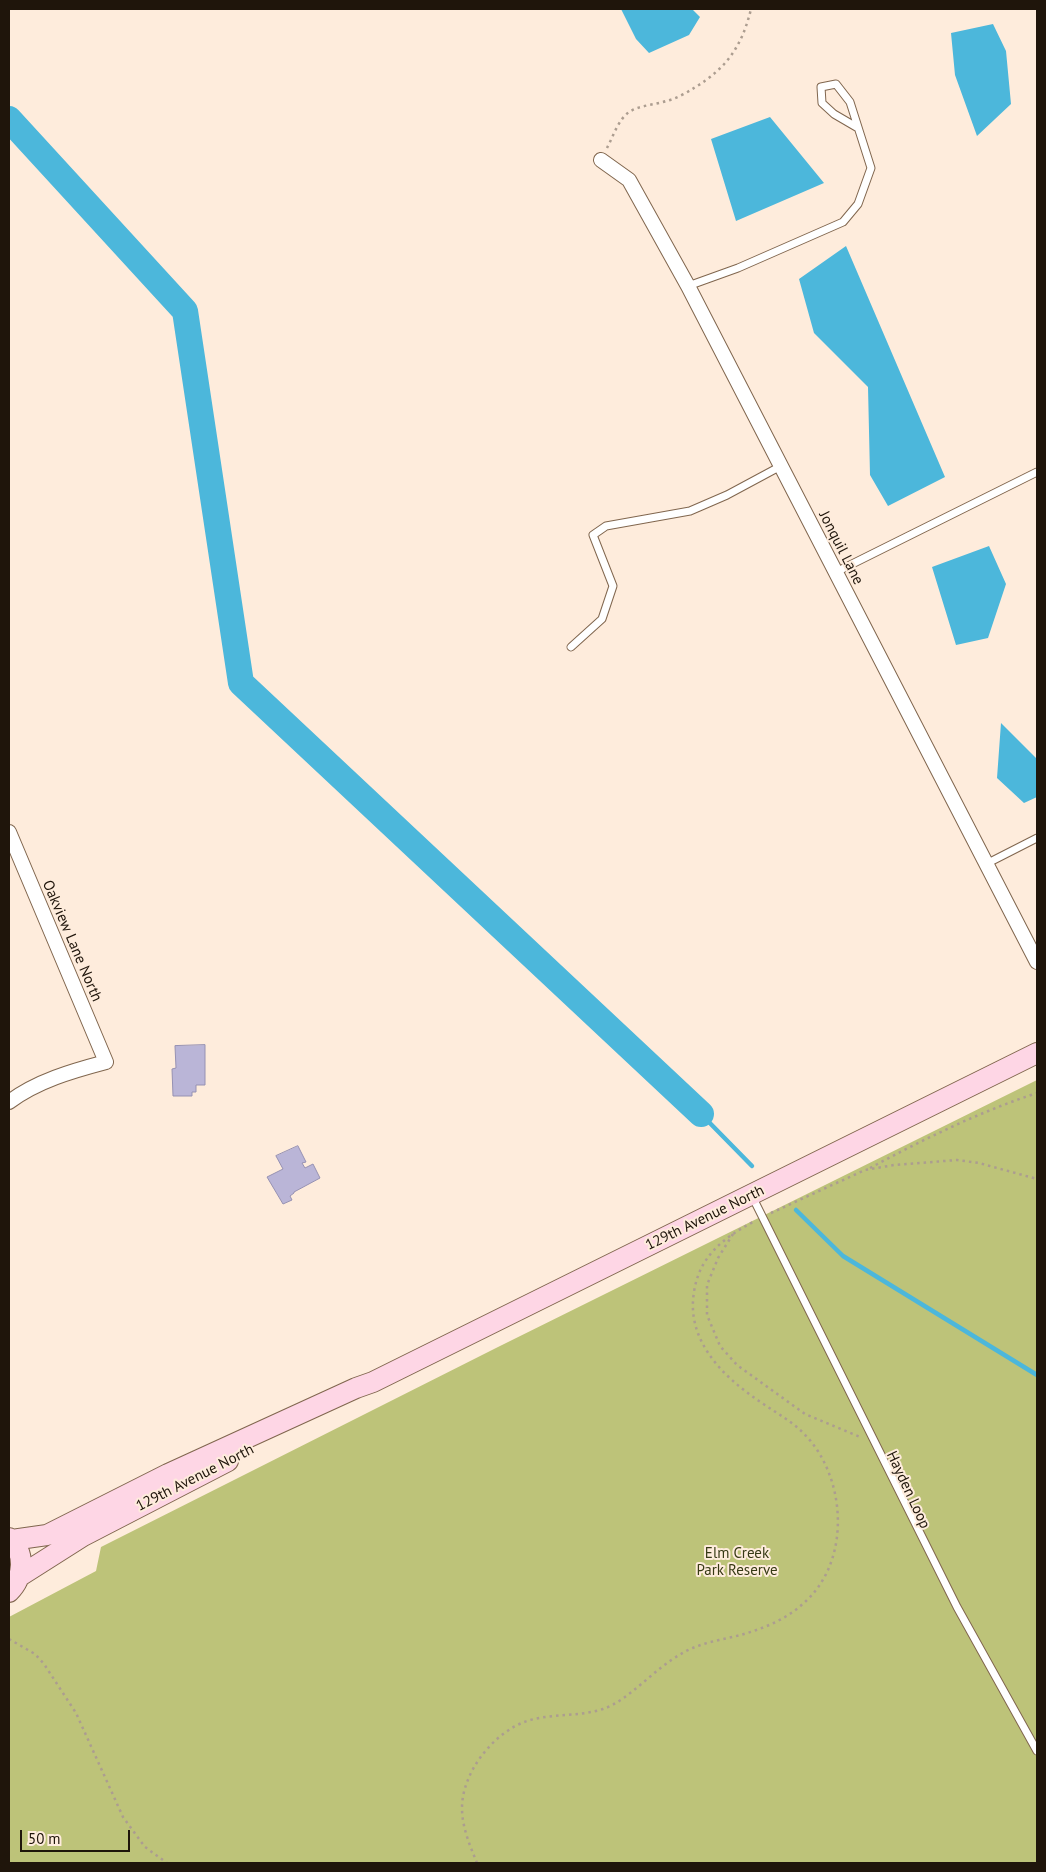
<!DOCTYPE html>
<style>
body{margin:0}
#map{position:relative;width:1046px;height:1872px;overflow:hidden;background:#feecdc;font-family:"PT Sans",sans-serif}
canvas{display:block}
.frame{position:absolute;inset:0;border:10px solid #1f150b;pointer-events:none}
.scale{position:absolute;left:20px;top:1830px;width:110px;height:22px;box-sizing:border-box;border:2px solid #1f150b;border-top:0;padding-left:6px;font-size:15px;line-height:18px;white-space:nowrap;color:#1f150b;-webkit-text-stroke:4px #feecdc;paint-order:stroke}
</style>
<div id="map">
<canvas width="1046" height="1872"></canvas>
<div class="frame"></div>
<div class="scale">50 m</div>
</div>
<script>
const ctx = document.querySelector('canvas').getContext('2d');
ctx.lineJoin = 'round';
function fill(path, color) {
  ctx.fillStyle = color;
  ctx.fill(path, 'evenodd');
}
function stroke(path, color, width, dash) {
  ctx.strokeStyle = color;
  ctx.lineWidth = width;
  ctx.lineCap = dash ? 'butt' : 'round';
  ctx.setLineDash(dash || []);
  ctx.stroke(path);
}
function drawText(font, color, halo, rows, align = 'center') {
  ctx.font = font + ' "PT Sans",sans-serif';
  ctx.lineWidth = 4;
  ctx.setLineDash([]);
  ctx.textBaseline = 'middle';
  ctx.strokeStyle = halo;
  ctx.fillStyle = color;
  for (const [text, x, y, turn = 0] of rows) {
    ctx.save();
    ctx.translate(x, y);
    ctx.rotate((+turn || 0) * Math.PI / 180);
    ctx.textAlign = isNaN(turn) ? turn : align;
    if (halo) ctx.strokeText(text, 0, 0);
    ctx.fillText(text, 0, 0);
    ctx.restore();
  }
}
fill(new Path2D(`
 M 1037,1080 L 1037,1863 L 9,1863 L 9,1617 L 96,1571 L 101,1547 L 498,1347 Z`), '#bdc379');
fill(new Path2D(`
 M 621,9 L 692,9 L 700,17 L 689,35 L 649,53 L 636,39 Z
 M 993,24 L 1006,51 L 1011,104 L 977,136 L 955,75 L 951,33 Z
 M 770,117 L 824,183 L 736,221 L 711,139 Z
 M 846,246 L 945,477 L 888,506 L 870,475 L 868,387 L 814,333 L 799,279 Z
 M 989,546 L 1006,584 L 988,638 L 956,645 L 932,567 Z
 M 1001,723 L 1037,759 L 1037,797 L 1024,803 L 997,778 Z`), '#4cb7db');
stroke(new Path2D(`
 M 701,1114 L 752,1166
 M 796,1210 L 843,1256 L 1037,1375`), '#4cb7db', 4.5);
stroke(new Path2D(`
 M 9,119 L 185,311 L 241,683 L 701,1114`), '#4cb7db', 26);
const building = new Path2D(`
 M 205,1045 L 205,1085 L 196,1085 L 196,1092 L 192,1092 L 192,1096 L 173,1096 L 172,1069 L 176,1068 L 175,1046 Z
 M 298,1146 L 306,1162 L 302,1163 L 305,1168 L 313,1164 L 320,1178 L 294,1192 L 294,1193 L 290,1196 L 292,1200 L 283,1204 L 267,1177 L 283,1169 L 276,1156 Z`);
fill(building, '#bab5d7');
stroke(building, '#9691b2', 1);
const service = new Path2D(`
 M 688,286 L 738,268 L 843,222 L 858,204 L 871,168 L 850,102 L 836,84 L 821,87 L 822,103 L 834,114 L 858,128
 M 836,572 L 1037,472
 M 571,647 L 602,619 L 613,586 L 593,535 L 606,526 L 690,511 L 727,495 L 781,466
 M 986,864 L 1037,838
 M 752,1196 L 957,1607 L 1037,1751`);
const minor = new Path2D(`
 M 601,160 L 629,180 L 688,286 L 1037,962
 M 9,832 L 106,1062 C 72,1071 37,1081 9,1102`);
const secondary = new Path2D(`
 M 9,1538 C 26,1553 24,1577 9,1592
 M 12,1540 L 47,1535 L 168,1474 L 356,1388 L 373,1382 L 1037,1053
 M 20,1576 L 83,1536 L 228,1461`);
stroke(service, '#80664e', 9);
stroke(minor, '#80664e', 16);
stroke(secondary, '#80664e', 22);
stroke(new Path2D(`
 M 607,148 C 613,137 618,120 629,112 C 640,105 655,105 666,101 C 676,99 686,93 694,88 C 727,68 742,46 751,9
 M 870,1168 C 924,1139 979,1112 1037,1093
 M 771,1213 L 865,1170 L 894,1165 L 957,1160 L 979,1163 L 1037,1179
 M 733,1234 L 718,1258 L 707,1285 L 707,1315 L 720,1346 L 737,1365 L 805,1414 L 860,1437
 M 9,1639 L 35,1654 L 44,1664 L 76,1713 L 123,1817 L 145,1847 L 167,1863
 M 477,1863 C 470,1846 462,1827 462,1808 C 462,1772 494,1732 527,1721 C 552,1713 579,1717 603,1709 C 628,1701 655,1668 681,1654 C 700,1642 723,1640 744,1634 C 768,1627 790,1617 807,1600 C 850,1559 846,1481 808,1438 C 794,1422 776,1413 759,1401 C 722,1376 686,1340 694,1292 C 699,1257 723,1238 753,1222`), '#ac9d90', 2.5, [2.5, 4]);
stroke(service, '#fff', 7);
stroke(minor, '#fff', 14);
stroke(secondary, '#fed6e5', 20);
drawText('15px', '#1f150b', '#feecdc', [
 ["Jonquil Lane",841,548,63],
 ["Oakview Lane North",72,941,67],
 ["129th Avenue North",705,1218,-26],
 ["129th Avenue North",195,1478,-27],
 ["Hayden Loop",908,1490,65]
]);
drawText('15px', '#373a15', '#feecdc', [
 ["Elm Creek",737,1554],
 ["Park Reserve",737,1571]
]);
</script>
